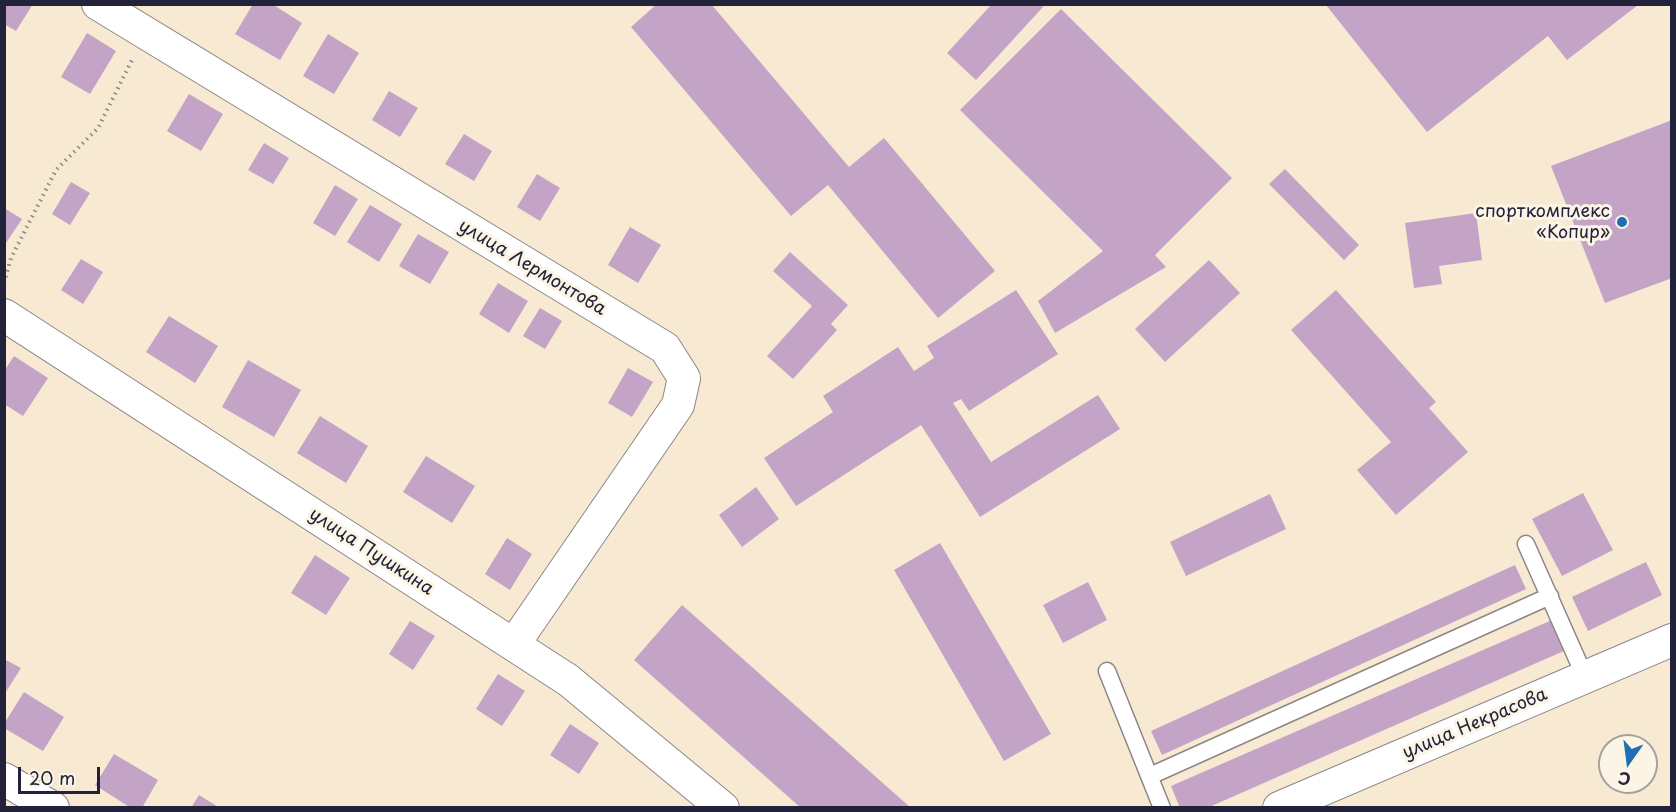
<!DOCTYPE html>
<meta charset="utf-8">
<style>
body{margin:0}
#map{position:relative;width:1676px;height:812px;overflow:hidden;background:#f8e9d2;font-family:"Playpen Sans",sans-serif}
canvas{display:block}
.frame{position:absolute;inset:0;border:6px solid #22223b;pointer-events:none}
.north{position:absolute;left:1598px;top:734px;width:60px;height:60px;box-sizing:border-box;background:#fcf5e5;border:2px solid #a5a1a1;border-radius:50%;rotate:194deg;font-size:16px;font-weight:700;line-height:24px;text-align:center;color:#22223b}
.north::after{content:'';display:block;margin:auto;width:21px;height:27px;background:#1f6fb2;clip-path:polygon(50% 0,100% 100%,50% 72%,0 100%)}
.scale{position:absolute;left:18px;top:767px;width:82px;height:27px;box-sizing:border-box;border:3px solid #22223b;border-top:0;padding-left:8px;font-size:18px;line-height:21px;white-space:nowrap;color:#22223b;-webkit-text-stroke:4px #fcf5e5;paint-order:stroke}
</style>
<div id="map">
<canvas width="1676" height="812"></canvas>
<div class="frame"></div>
<div class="north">С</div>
<div class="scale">20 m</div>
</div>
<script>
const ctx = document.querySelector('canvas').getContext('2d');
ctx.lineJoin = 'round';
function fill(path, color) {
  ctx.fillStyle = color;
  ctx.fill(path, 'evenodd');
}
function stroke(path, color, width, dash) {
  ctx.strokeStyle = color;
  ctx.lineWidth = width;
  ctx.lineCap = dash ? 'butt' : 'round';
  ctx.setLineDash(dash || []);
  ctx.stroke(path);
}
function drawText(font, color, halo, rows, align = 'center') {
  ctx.font = font + ' "Playpen Sans",sans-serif';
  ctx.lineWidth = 6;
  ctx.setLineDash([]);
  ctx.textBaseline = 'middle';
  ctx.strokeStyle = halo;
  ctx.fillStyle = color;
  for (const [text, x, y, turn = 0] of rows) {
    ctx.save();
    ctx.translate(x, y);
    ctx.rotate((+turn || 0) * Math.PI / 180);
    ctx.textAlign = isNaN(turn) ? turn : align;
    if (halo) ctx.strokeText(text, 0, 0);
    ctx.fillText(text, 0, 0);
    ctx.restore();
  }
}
fill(new Path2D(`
 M 4,4 L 33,4 L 16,31 L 4,24 Z
 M 253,4 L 272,4 L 302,23 L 280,60 L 235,34 Z
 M 657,4 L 711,4 L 849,167 L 884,138 L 995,271 L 938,318 L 828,185 L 791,216 L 631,27 Z
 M 992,4 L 1041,4 L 1043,7 L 976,80 L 947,53 Z
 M 1326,5 L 1638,5 L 1567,60 L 1548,36 L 1427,132 Z
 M 1061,9 L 1232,178 L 1155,255 L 1166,267 L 1055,333 L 1038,301 L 1103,251 L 960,110 Z
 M 87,33 L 116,51 L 90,94 L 61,77 Z
 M 328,34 L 359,53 L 334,94 L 303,76 Z
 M 389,91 L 418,108 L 400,137 L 372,120 Z
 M 189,94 L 223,114 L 201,151 L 167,131 Z
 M 1672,120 L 1672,278 L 1605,303 L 1551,166 Z
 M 464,134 L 492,151 L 474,181 L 445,164 Z
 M 264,143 L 289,158 L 273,184 L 248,170 Z
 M 1285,169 L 1359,245 L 1344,260 L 1269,184 Z
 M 537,174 L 560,188 L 540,221 L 517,207 Z
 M 71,182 L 90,193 L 70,225 L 52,214 Z
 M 335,185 L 358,199 L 335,236 L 313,223 Z
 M 370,205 L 402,224 L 379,262 L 347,242 Z
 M 4,208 L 22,219 L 4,246 Z
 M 1476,213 L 1482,260 L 1439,266 L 1442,284 L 1414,288 L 1405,223 Z
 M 630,227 L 661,245 L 638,283 L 608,265 Z
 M 418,234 L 449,252 L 430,284 L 399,266 Z
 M 790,252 L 848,305 L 831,324 L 837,330 L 793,379 L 767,356 L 812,306 L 773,271 Z
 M 81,259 L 103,272 L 83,304 L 61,290 Z
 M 1209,260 L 1240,293 L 1165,362 L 1135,329 Z
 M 498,283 L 528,301 L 509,333 L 479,314 Z
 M 1016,290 L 1058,354 L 969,411 L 961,399 L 953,403 L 991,462 L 1098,395 L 1120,429 L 980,517 L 921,425 L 796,506 L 764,458 L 833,412 L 823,396 L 898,347 L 914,371 L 934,358 L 927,346 Z
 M 1336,290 L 1436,402 L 1429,408 L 1468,452 L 1396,515 L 1357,470 L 1391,442 L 1291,330 Z
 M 540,308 L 562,321 L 545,349 L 523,336 Z
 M 169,316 L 218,346 L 195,383 L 146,352 Z
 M 14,356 L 48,378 L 23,416 L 4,404 L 4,371 Z
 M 248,360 L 301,390 L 274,437 L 222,407 Z
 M 628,368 L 653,382 L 632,417 L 608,403 Z
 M 320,416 L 368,446 L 346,483 L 297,453 Z
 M 426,456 L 475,486 L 452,523 L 403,492 Z
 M 756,487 L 779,519 L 742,547 L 719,515 Z
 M 1583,493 L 1613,550 L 1562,576 L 1532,519 Z
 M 1270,494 L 1286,529 L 1186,576 L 1170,542 Z
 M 507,538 L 532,554 L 510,590 L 485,574 Z
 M 940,543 L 1051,734 L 1004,761 L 894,570 Z
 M 315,555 L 350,578 L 326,615 L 291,593 Z
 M 1646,562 L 1662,595 L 1588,631 L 1572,597 Z
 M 1515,565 L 1526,589 L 1162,755 L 1151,731 Z
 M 1088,582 L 1107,620 L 1063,643 L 1043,605 Z
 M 682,605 L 911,808 L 801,808 L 634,660 Z
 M 1552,620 L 1566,650 L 1207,808 L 1180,808 L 1171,786 Z
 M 410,621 L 435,636 L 413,670 L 389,654 Z
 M 4,659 L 21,668 L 4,695 Z
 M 498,674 L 525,691 L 502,726 L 476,709 Z
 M 24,692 L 64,717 L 43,751 L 4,728 L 4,724 Z
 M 570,724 L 599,743 L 579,774 L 550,755 Z
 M 114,754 L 158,780 L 142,808 L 131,808 L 95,785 Z
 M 199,795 L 220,808 L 191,808 Z`), '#c3a4c7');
const lane = new Path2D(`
 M 1526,544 L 1585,677
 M 1107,671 L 1162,808
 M 1150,776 L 1550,596`);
const street = new Path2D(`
 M 98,4 L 665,348 L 684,378 L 678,405 L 514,644
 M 4,315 L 568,680 L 723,808
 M 4,779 L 53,808
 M 1279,808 L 1672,640`);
stroke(lane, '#8d8686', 19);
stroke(street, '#8d8686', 34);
stroke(new Path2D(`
 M 4,283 L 11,258 L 56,170 L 98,128 L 133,58`), '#8d8686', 4, [1.5, 4.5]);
stroke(lane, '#fff', 16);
stroke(street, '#fff', 32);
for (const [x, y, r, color] of [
 [1622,222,6,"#1f6fb2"]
]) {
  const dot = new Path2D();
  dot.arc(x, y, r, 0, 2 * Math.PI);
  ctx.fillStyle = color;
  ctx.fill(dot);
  stroke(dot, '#fcf5e5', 2);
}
drawText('18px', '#22223b', '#fcf5e5', [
 ["спорткомплекс",1610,212],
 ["«Копир»",1610,233]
], 'right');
drawText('18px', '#22223b', '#fcf5e5', [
 ["улица Лермонтова",532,268,31],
 ["улица Пушкина",371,552,33],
 ["улица Некрасова",1475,724,-23]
]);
</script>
